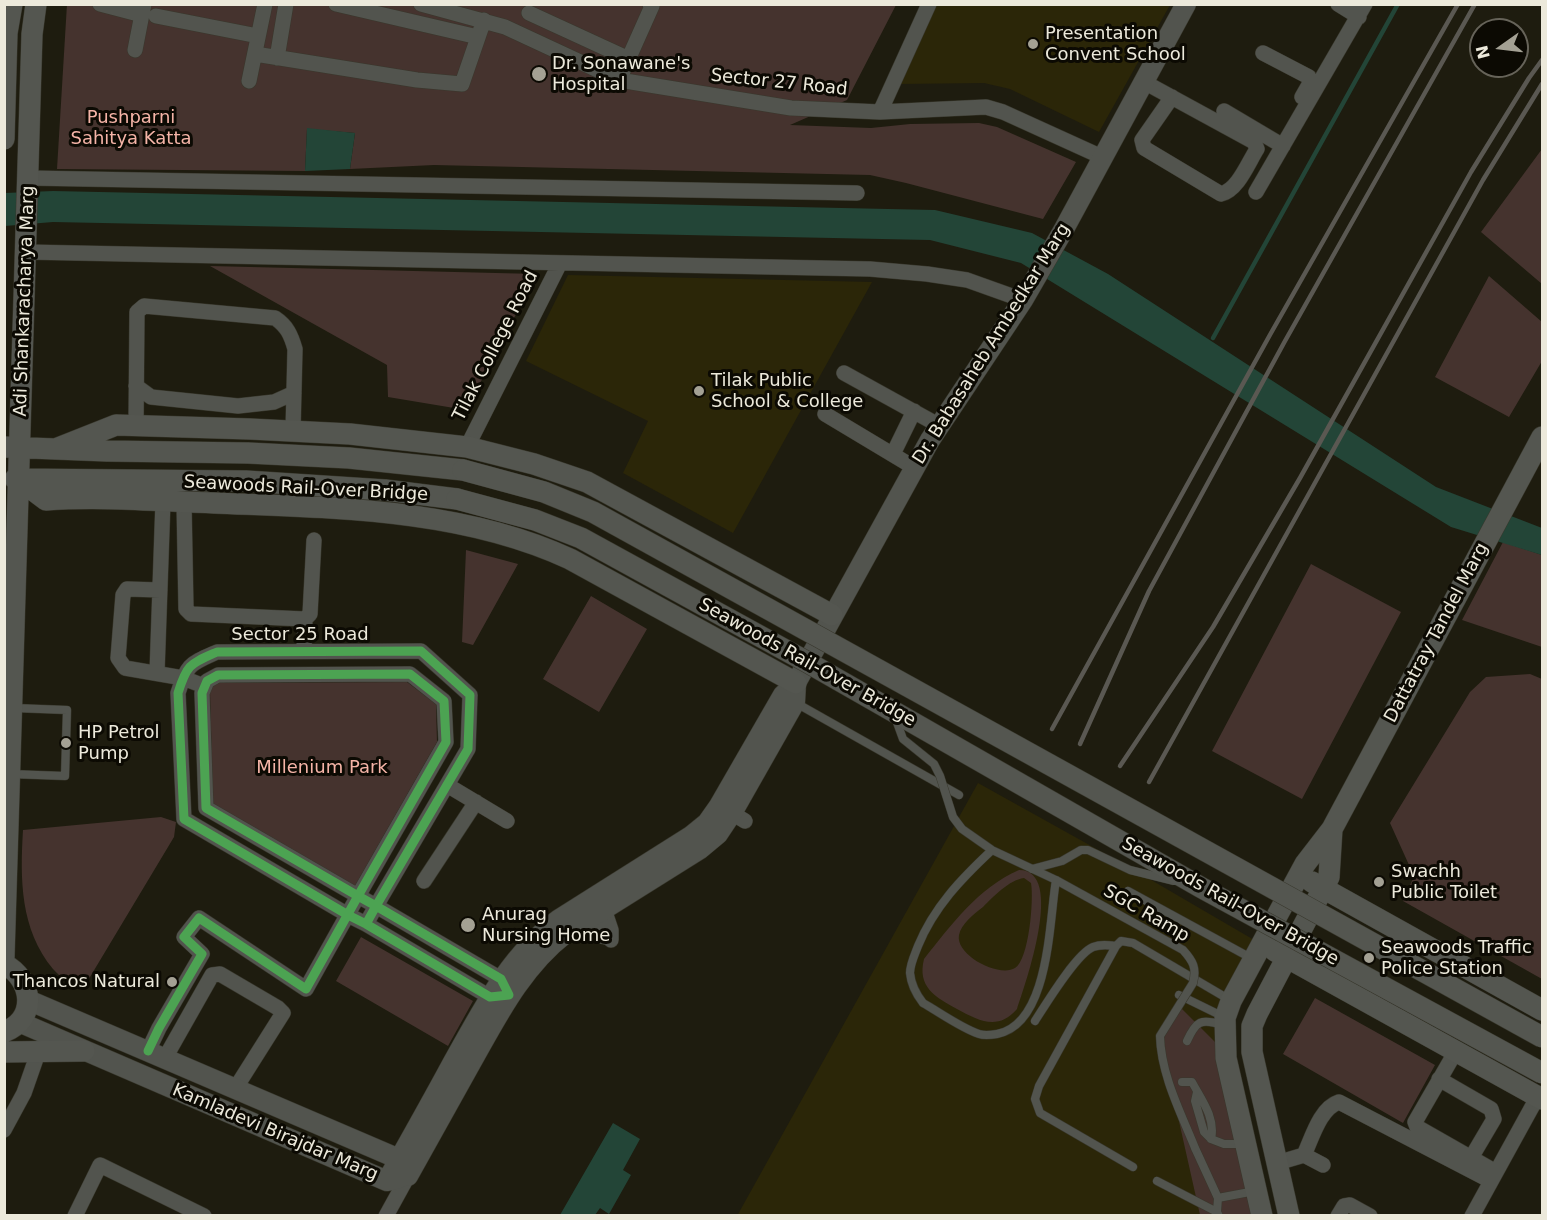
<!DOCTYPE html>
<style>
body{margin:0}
#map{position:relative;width:1547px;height:1220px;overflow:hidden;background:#1e1c0f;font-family:"DejaVu Sans",sans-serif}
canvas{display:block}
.frame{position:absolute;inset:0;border:6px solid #ece9db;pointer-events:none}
.north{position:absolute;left:1469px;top:18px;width:60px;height:60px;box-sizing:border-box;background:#0c0a03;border:2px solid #666359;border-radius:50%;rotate:256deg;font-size:16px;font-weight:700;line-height:24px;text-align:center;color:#ece9db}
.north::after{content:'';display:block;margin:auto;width:21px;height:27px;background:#a4a194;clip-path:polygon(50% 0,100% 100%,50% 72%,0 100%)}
</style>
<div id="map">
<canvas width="1547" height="1220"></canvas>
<div class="frame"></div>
<div class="north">N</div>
</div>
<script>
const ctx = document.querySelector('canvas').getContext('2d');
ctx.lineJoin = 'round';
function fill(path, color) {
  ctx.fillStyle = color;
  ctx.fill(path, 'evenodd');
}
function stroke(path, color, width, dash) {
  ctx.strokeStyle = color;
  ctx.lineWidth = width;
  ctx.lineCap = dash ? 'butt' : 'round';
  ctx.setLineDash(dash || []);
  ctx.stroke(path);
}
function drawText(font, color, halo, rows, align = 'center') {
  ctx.font = font + ' "DejaVu Sans",sans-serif';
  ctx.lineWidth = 6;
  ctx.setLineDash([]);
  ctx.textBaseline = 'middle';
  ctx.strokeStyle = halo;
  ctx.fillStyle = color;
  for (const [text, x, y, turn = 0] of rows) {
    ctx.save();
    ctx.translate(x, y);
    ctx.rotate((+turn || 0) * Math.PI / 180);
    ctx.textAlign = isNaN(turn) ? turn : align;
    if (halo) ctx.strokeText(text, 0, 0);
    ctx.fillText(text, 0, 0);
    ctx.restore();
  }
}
fill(new Path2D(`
 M 936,5 L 1170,5 L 1099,132 L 1010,89 L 984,83 L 899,84 Z
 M 568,275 L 872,282 L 733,533 L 623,473 L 648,421 L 526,361 Z
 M 978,783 L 1129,867 L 1261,944 L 1225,1018 L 1262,1215 L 737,1216 Z`), '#2b2608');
fill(new Path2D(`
 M 67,4 L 896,5 L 847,100 L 790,125 L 871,128 L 910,124 L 979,123 L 997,127 L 1076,162 L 1043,219 L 906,183 L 870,175 L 434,165 L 350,169 L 355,133 L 307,129 L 305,171 L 57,169 Z
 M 1542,149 L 1542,284 L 1481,232 Z
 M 210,266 L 537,274 L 466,410 L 388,397 L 387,365 Z
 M 1489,276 L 1542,322 L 1542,361 L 1509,417 L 1435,377 Z
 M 1503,542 L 1542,555 L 1542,647 L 1462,620 Z
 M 466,550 L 518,564 L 473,645 L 462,642 Z
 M 1311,564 L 1401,612 L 1302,799 L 1212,751 Z
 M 591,596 L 647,629 L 599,712 L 543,679 Z
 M 1530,674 L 1542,679 L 1542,979 L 1403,901 L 1414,876 L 1390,823 L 1470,692 L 1486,677 Z
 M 407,682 L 436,704 L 437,742 L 355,886 L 213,804 L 210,693 L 212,686 L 219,683 Z
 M 161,817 L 176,822 L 174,837 L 84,987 C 72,987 61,978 53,969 C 20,929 20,879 23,830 Z
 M 1019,870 C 1066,870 1025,985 1017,1009 C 998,1031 979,1021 957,1009 C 935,997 917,987 924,959 C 951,925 978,888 1019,870 ZM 1024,878 L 1031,883 C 1034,899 1029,960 1015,968 C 999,978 955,955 959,935 C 961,924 974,914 983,907 C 993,897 1009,880 1024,878 Z
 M 361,937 L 473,1001 L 448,1046 L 336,981 Z
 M 1315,998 L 1435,1065 L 1403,1123 L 1283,1054 Z
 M 1180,1007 L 1216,1043 L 1253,1215 L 1200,1215 L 1161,1041 Z`), '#45332e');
fill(new Path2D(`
 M 307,128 L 355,133 L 350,169 L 305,171 Z
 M 53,191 L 935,210 L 1032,233 L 1108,274 L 1436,487 L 1542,528 L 1542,555 L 1451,527 L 1021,263 L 930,240 L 53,222 L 5,226 L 5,193 Z
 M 613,1123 L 640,1139 L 623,1170 L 631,1175 L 609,1214 L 600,1208 L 595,1215 L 560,1215 Z`), '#234537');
stroke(new Path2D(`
 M 1213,338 L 1398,4`), '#234537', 4.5);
const service = new Path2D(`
 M 796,703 L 959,795
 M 10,774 L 65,776 L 67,710 L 14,708
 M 1128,891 L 1251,958
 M 1179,995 L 1224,1017
 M 1035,1021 C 1046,1004 1076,954 1093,947 C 1101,944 1108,945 1116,946
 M 1187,1041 C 1196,1021 1201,1018 1222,1025
 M 1182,1082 L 1192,1082 C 1201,1099 1216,1118 1211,1139
 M 1197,1092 L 1195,1101 L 1204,1132 L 1211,1139 L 1224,1144 L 1244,1144
 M 1195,1148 L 1218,1198 L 1217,1212
 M 1133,1167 L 1040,1113 L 1035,1099 L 1039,1086 L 1116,946 L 1121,941 L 1133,943 L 1230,1000
 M 1157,1181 L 1217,1212 L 1219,1216
 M 1218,1198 L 1255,1191`);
const minor = new Path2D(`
 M 100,4 L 142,15
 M 336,4 L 478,37
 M 421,4 L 505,27 L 619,80 L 791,108 L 880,112 L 986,107 L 1003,112 L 1102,157
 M 1338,4 L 1359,17
 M 529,13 L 629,59
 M 156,16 L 258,36
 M 135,50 L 144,4
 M 1263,53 L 1309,77 L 1310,83 L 1302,97
 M 255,54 L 417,80 L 462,84 L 484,20
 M 277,58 L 286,4
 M 619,80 L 652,6 L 650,4
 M 249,81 L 265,4
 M 1144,82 L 1254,142 L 1257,149 C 1248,163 1238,190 1221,194 L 1144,148 L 1142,140 L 1172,97
 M 1224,111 L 1283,146
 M 880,112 L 929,4
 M 29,178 L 857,193
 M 1256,192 L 1365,4
 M 26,252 L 870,269 L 927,274 L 967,280 L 1023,300
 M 844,373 L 940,426
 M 136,386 L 151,397 L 238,406 L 274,402 L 294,393
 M 825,414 L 915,468
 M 136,426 L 137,312 L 144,306 L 275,318 C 287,326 291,335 295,349 L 293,431
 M 467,447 L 560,263
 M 893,454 L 914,411
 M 184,502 L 186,609 L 191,614 L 305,619
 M 160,590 L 127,589 L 123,595 L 118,658 L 125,668 L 183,678 L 204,686
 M 304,651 L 305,619 L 310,614 L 314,540
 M 157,673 L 163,501
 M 447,785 L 507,821
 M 732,813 L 745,821
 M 424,881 L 476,802
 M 604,909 L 611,930 L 611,940
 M 592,917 L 601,936 L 610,938
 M 148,1051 L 159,1028 L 202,954 L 184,937 L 199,918 L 306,989 C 323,958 341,927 358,896 L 446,742 L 444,701 L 410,674 L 218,675 L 207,681 L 202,693 L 206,808 L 358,896 L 376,906 L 501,979 L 509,995 L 490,997 L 366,924 L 348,915 L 184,819 L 178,693 C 187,664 190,664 217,652 L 421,651 L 470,695 L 468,749 L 376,906 L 366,924
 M 1456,1051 L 1415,1122 L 1417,1127 L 1496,1172
 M 165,1058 L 212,975 L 220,974 L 278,1008 L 283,1013 L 235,1089
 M 1439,1079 L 1491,1109 L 1494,1119 L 1471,1158
 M 4,1130 L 24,1093 L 39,1050
 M 1304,1155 L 1323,1165
 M 1277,1163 L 1304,1155 C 1312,1138 1320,1108 1339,1102 L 1491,1181
 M 75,1216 L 100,1165 L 204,1216
 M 386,1216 L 408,1176
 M 1338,1216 L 1344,1206 L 1350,1205 L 1370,1216
 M 1472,1216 L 1538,1096`);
const tertiary = new Path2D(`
 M 28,1000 L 399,1159 L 405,1171
 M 19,1022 L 387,1181 L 400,1178
 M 408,1176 C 429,1138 450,1100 471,1063 C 498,1015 522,967 566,933 L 700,849 L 718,834 L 732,813 L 795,702 L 796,683
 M 387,1181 C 409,1142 431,1103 452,1064 C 482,1011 508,957 558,920 L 691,836 L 707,823 L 719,806 L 783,695 L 796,683 L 930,440 L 1023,300 L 1064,229 L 1186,4`);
const secondary = new Path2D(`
 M 4,139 L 7,33 L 12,4
 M 4,447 L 107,451 L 248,453 L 349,458 L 463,470
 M 58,448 L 116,425 L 250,429 L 350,434 L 467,447 L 534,464 L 587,482 L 832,615
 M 15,479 L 246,481 L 385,490 L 457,499
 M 18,479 L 46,500 C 102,496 158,501 214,503 C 333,508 460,508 570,559 L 796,683
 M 1312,882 L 1542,1010
 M 1275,951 L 1542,1099
 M 4,957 L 32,34 L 36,4
 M 4,964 C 33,979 38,1019 4,1032
 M 4,1052 L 84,1051
 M 1262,1216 L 1226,1058 L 1225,1018 L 1231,1001 L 1305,864 L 1332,829 L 1542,437
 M 1289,1216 L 1252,1052 L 1252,1026 L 1257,1014 L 1329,877 L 1332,829`);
stroke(service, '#39382d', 9);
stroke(minor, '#39382d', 16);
stroke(tertiary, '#39382d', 21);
stroke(secondary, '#39382d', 22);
stroke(service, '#52544e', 8);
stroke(minor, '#52544e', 15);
stroke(tertiary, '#52544e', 20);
stroke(secondary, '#545650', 21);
stroke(new Path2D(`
 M 1052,729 L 1271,333 L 1458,4
 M 1080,744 L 1149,591 L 1285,341 L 1475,4
 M 1120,766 L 1213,627 L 1300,478 L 1471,172 L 1529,78 L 1542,60
 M 1149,782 L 1483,180 L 1542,84`), '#5a5852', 4.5);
const serviceBridge = new Path2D(`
 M 895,717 L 903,739 L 934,764 L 940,776 L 953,817 L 962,829 L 992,850 L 1056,880 L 1183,950 C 1193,961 1197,968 1193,983 L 1160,1036 C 1161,1075 1181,1113 1195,1148
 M 992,850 C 961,879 934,907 918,946 C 915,954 910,964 910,973 C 911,984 916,994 923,1003 C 939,1012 961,1028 979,1034 C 985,1036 991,1035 997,1034 C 1050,1024 1049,920 1056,880
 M 1032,869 L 1062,861 L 1081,850 L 1088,850 L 1130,870 L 1174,881`);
const secondaryBridge = new Path2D(`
 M 463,470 L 544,492 L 593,512 L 1542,1037
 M 457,499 L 535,520 L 581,538 L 807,662 L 1202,888 L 1542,1073`);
stroke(serviceBridge, '#39382d', 9, []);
stroke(secondaryBridge, '#39382d', 22, []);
stroke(serviceBridge, '#52544e', 8);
stroke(secondaryBridge, '#545650', 21);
stroke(new Path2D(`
 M 148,1051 L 159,1028 L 202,954 L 184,937 L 199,918 L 306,989 C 323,958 341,927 358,896 L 446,742 L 444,701 L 410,674 L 218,675 L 207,681 L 202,693 L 206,808 L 358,896 L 376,906 L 501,979 L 509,995 L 490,997 L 366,924 L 348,915 L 184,819 L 178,693 C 187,664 190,664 217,652 L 421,651 L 470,695 L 468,749 L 376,906 L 366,924`), '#4ca352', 9);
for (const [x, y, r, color] of [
 [1033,44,6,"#a4a194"],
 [539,74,8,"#a4a194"],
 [699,391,6,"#a4a194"],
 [66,743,6,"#a4a194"],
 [1379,882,6,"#a4a194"],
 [468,925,8,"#a4a194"],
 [1369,958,6,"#a4a194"],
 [172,982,6,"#a4a194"]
]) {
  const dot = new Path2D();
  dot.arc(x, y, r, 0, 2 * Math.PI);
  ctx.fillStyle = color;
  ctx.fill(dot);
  stroke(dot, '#0c0a03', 2);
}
drawText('18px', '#ece9db', '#0c0a03', [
 ["Presentation",1045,34],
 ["Convent School",1045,55],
 ["Dr. Sonawane's",552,64],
 ["Hospital",552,85],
 ["Tilak Public",711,381],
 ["School & College",711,402],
 ["HP Petrol",78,733],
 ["Pump",78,754],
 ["Swachh",1391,872],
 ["Public Toilet",1391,893],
 ["Anurag",482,915],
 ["Nursing Home",482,936],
 ["Seawoods Traffic",1381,948],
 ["Police Station",1381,969],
 ["Thancos Natural",160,982,"right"]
], 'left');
drawText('18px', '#ece9db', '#0c0a03', [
 ["Sector 27 Road",779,83,6],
 ["Adi Shankaracharya Marg",25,301,-88],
 ["Dr. Babasaheb Ambedkar Marg",992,344,-58],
 ["Tilak College Road",496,346,-63],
 ["Seawoods Rail-Over Bridge",306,489,3],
 ["Dattatray Tandel Marg",1437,633,-62],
 ["Sector 25 Road",300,635],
 ["Seawoods Rail-Over Bridge",807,663,29],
 ["Seawoods Rail-Over Bridge",1230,902,29],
 ["SGC Ramp",1146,914,30],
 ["Kamladevi Birajdar Marg",275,1133,23]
]);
drawText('18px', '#f5b4a7', '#0c0a03', [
 ["Pushparni",131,118],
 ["Sahitya Katta",131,139],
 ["Millenium Park",322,768]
]);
</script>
